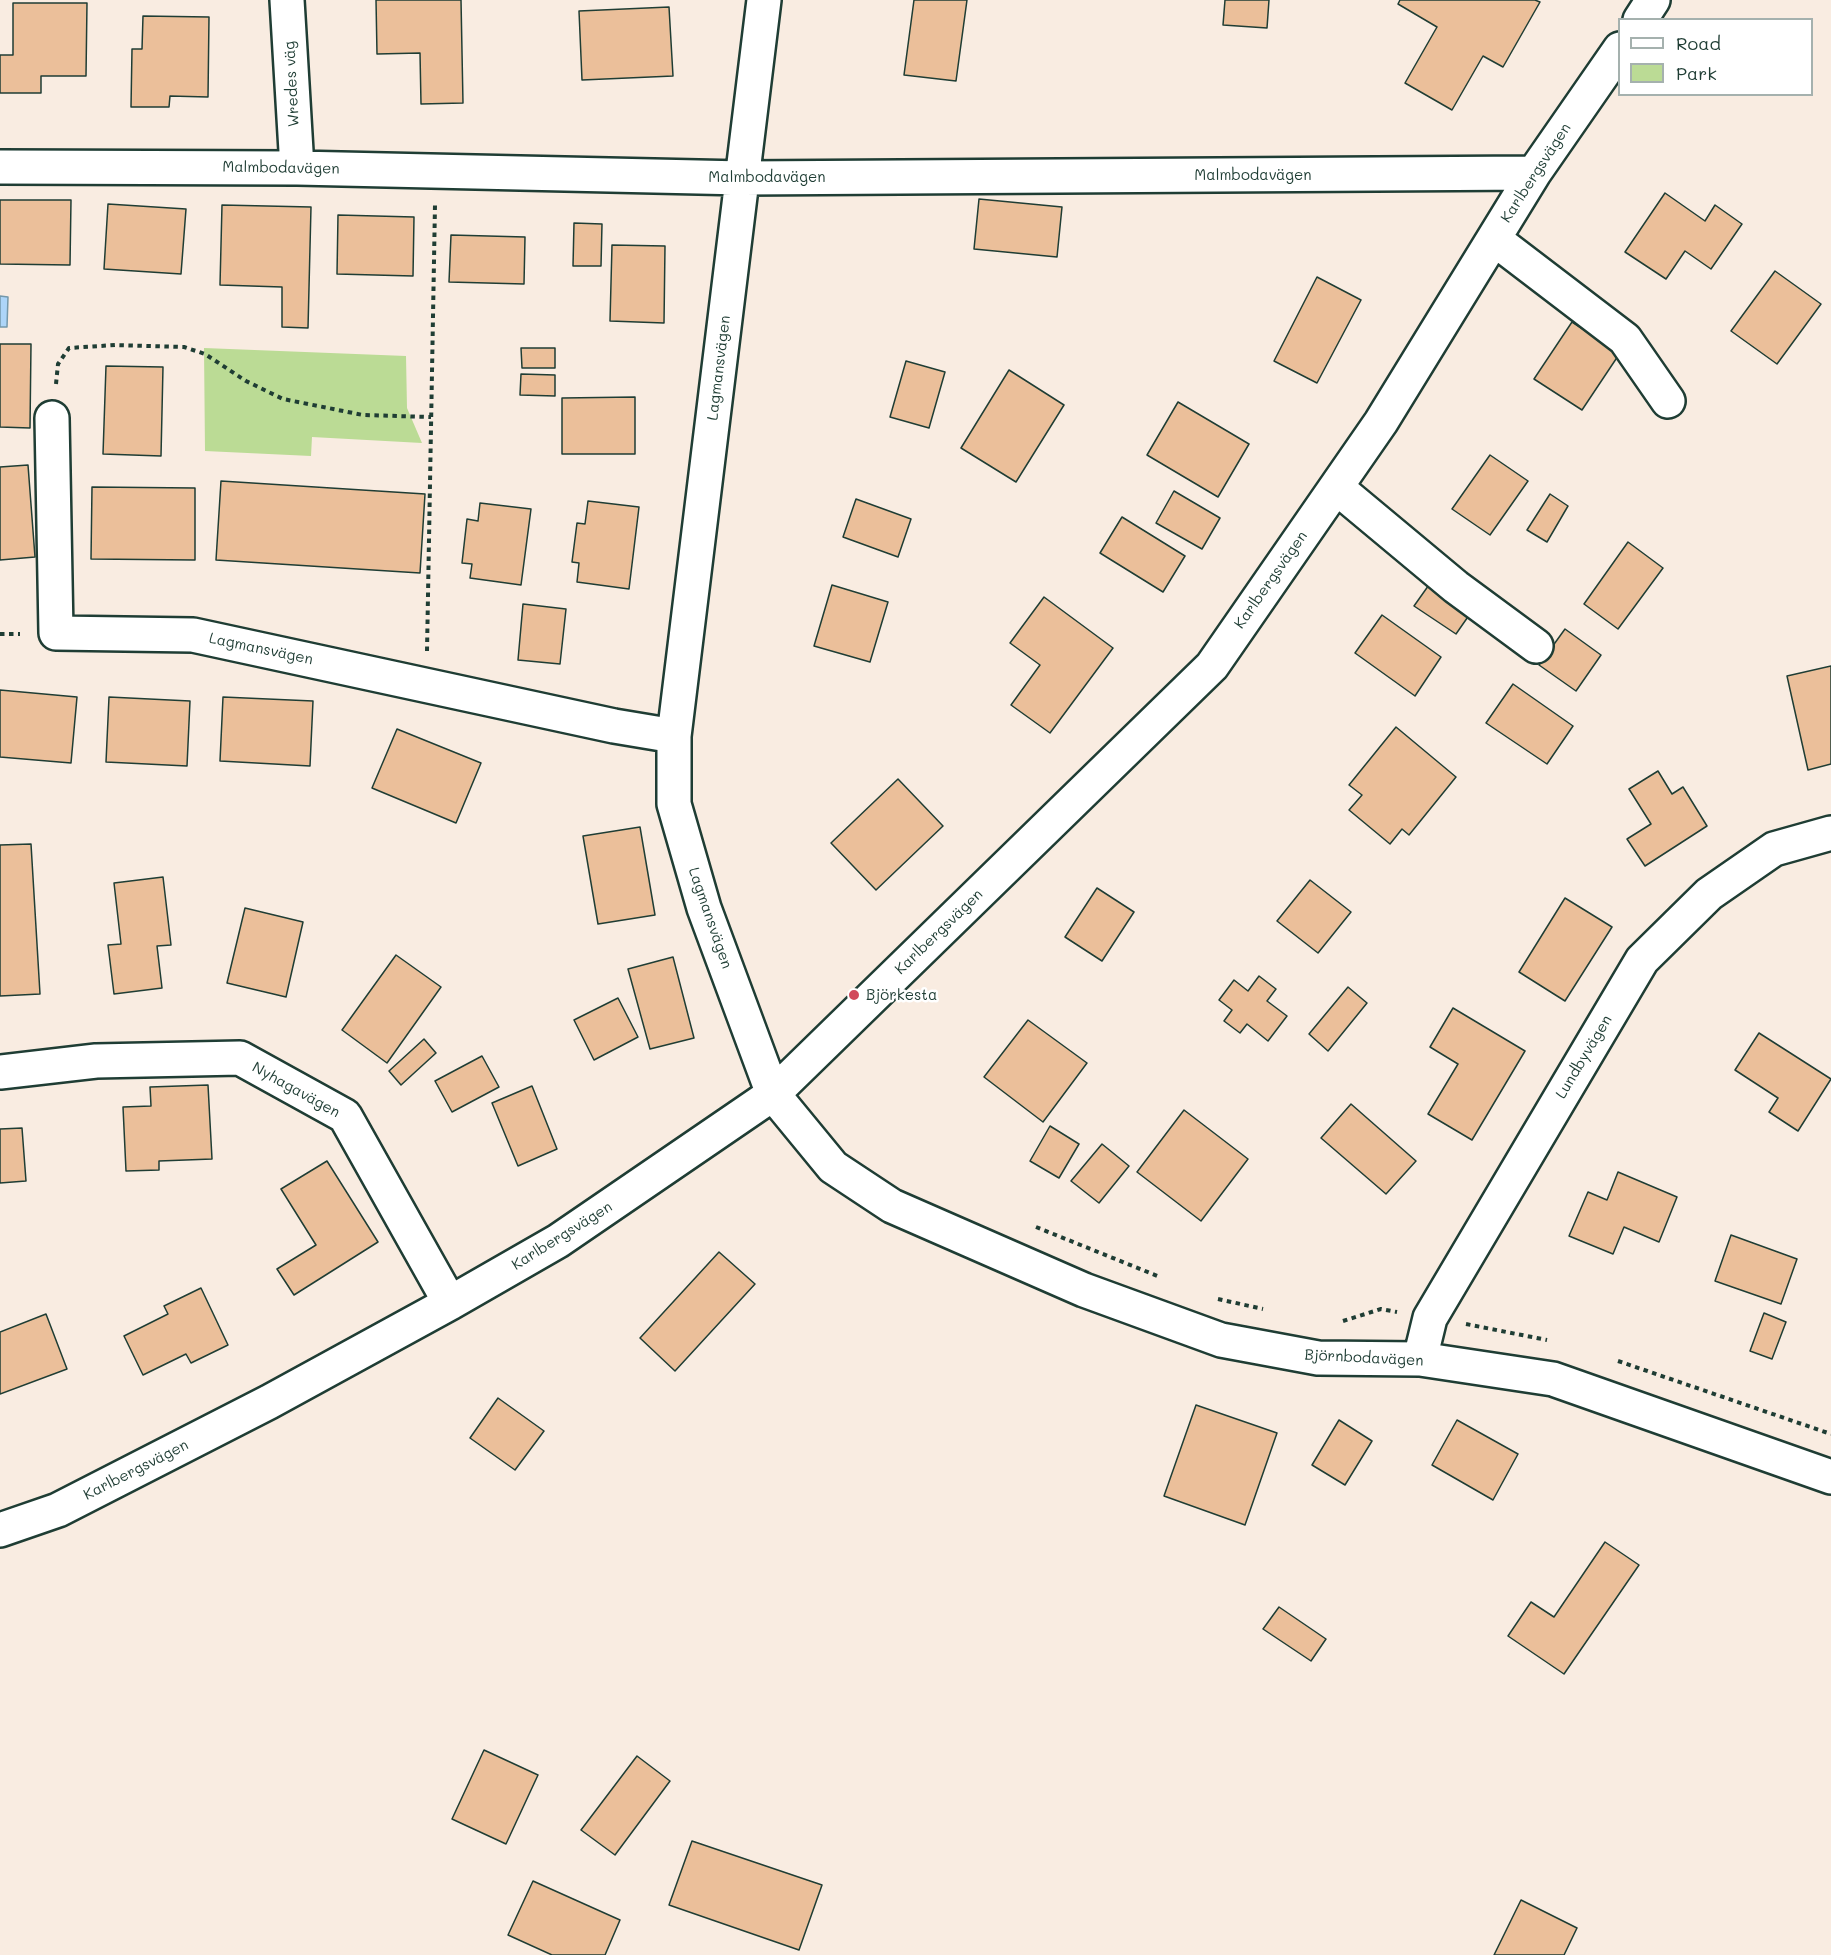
<!DOCTYPE html>
<meta charset="utf-8">
<style>
body{margin:0}
#map{position:relative;width:1831px;height:1955px;overflow:hidden;background:#f9ece1;font-family:Mali,sans-serif}
canvas{display:block}
.legend{position:absolute;left:1618px;top:18px;width:195px;height:78px;box-sizing:border-box;background:#fff;border:2px solid #a5b1ae;margin:0;padding:8px 10px;list-style:none;font-size:18px;color:#1f3d34}
.legend li{display:flex;align-items:center;gap:12px;height:30px}
.legend b{width:30px;border:2px solid #a5b1ae}
</style>
<div id="map">
<canvas width="1831" height="1955"></canvas>
<ul class="legend">
<li><b style="height:8px;background:#fff"></b>Road</li>
<li><b style="height:16px;background:#bbdb95"></b>Park</li>
</ul>
</div>
<script>
const ctx = document.querySelector('canvas').getContext('2d');
ctx.lineJoin = 'round';
function fill(path, color) {
  ctx.fillStyle = color;
  ctx.fill(path, 'evenodd');
}
function stroke(path, color, width, dash) {
  ctx.strokeStyle = color;
  ctx.lineWidth = width;
  ctx.lineCap = dash ? 'butt' : 'round';
  ctx.setLineDash(dash || []);
  ctx.stroke(path);
}
function drawText(font, color, halo, rows, align = 'center') {
  ctx.font = font + ' Mali,sans-serif';
  ctx.lineWidth = 5;
  ctx.setLineDash([]);
  ctx.textBaseline = 'middle';
  ctx.strokeStyle = halo;
  ctx.fillStyle = color;
  for (const [text, x, y, turn = 0] of rows) {
    ctx.save();
    ctx.translate(x, y);
    ctx.rotate((+turn || 0) * Math.PI / 180);
    ctx.textAlign = isNaN(turn) ? turn : align;
    if (halo) ctx.strokeText(text, 0, 0);
    ctx.fillText(text, 0, 0);
    ctx.restore();
  }
}
fill(new Path2D(`
 M 204,348 L 406,356 L 407,408 L 422,443 L 312,437 L 311,456 L 205,451 Z`), '#bbdb95');
const water = new Path2D(`
 M 0,296 L 8,297 L 7,327 L 0,327 Z`);
fill(water, '#add5f8');
stroke(water, '#7498aa', 1.5);
const building = new Path2D(`
 M 376,0 L 461,0 L 463,103 L 421,104 L 420,53 L 377,54 Z
 M 914,0 L 967,0 L 956,81 L 904,75 Z
 M 1225,0 L 1269,0 L 1267,28 L 1223,25 Z
 M 1400,0 L 1535,0 L 1540,2 L 1503,67 L 1483,56 L 1452,110 L 1405,83 L 1437,27 L 1398,4 Z
 M 13,3 L 87,3 L 86,76 L 41,76 L 41,93 L 0,93 L 0,55 L 13,55 Z
 M 669,7 L 673,76 L 582,80 L 579,11 Z
 M 143,16 L 209,17 L 208,97 L 170,96 L 169,107 L 131,107 L 132,49 L 142,49 Z
 M 1665,193 L 1705,221 L 1715,205 L 1742,224 L 1711,269 L 1685,251 L 1666,279 L 1625,252 Z
 M 979,199 L 1062,207 L 1057,257 L 974,249 Z
 M 0,200 L 71,200 L 70,265 L 0,264 Z
 M 108,204 L 186,209 L 181,274 L 104,269 Z
 M 222,205 L 311,207 L 308,328 L 282,327 L 282,287 L 220,285 Z
 M 338,215 L 414,217 L 413,276 L 337,274 Z
 M 574,223 L 602,224 L 601,266 L 573,266 Z
 M 451,235 L 525,237 L 524,284 L 449,282 Z
 M 612,245 L 665,246 L 664,323 L 610,321 Z
 M 1775,271 L 1821,304 L 1777,364 L 1731,331 Z
 M 1317,277 L 1361,300 L 1317,383 L 1274,361 Z
 M 1572,322 L 1620,353 L 1582,410 L 1534,379 Z
 M 0,344 L 31,344 L 30,428 L 0,427 Z
 M 521,348 L 555,348 L 555,368 L 522,368 Z
 M 906,361 L 945,372 L 929,428 L 890,417 Z
 M 106,366 L 163,367 L 161,456 L 103,454 Z
 M 1009,370 L 1064,405 L 1016,482 L 961,448 Z
 M 521,374 L 555,375 L 555,396 L 520,395 Z
 M 635,397 L 635,454 L 562,454 L 562,398 Z
 M 1178,402 L 1249,444 L 1218,497 L 1147,455 Z
 M 1490,455 L 1528,481 L 1490,535 L 1452,509 Z
 M 28,465 L 35,557 L 0,560 L 0,467 Z
 M 221,481 L 425,494 L 420,573 L 216,560 Z
 M 92,487 L 195,488 L 195,560 L 91,559 Z
 M 1174,491 L 1220,518 L 1202,549 L 1156,523 Z
 M 1550,494 L 1568,506 L 1547,542 L 1527,530 Z
 M 856,499 L 911,519 L 898,557 L 843,537 Z
 M 588,501 L 639,507 L 629,589 L 577,582 L 579,563 L 572,562 L 577,523 L 585,524 Z
 M 480,503 L 531,509 L 521,585 L 470,578 L 472,564 L 462,563 L 467,519 L 478,521 Z
 M 1122,517 L 1185,556 L 1163,592 L 1100,553 Z
 M 1628,542 L 1663,568 L 1618,629 L 1584,604 Z
 M 1431,582 L 1472,611 L 1456,634 L 1414,606 Z
 M 832,585 L 888,602 L 870,662 L 814,646 Z
 M 1044,597 L 1113,648 L 1050,733 L 1011,705 L 1040,665 L 1010,643 Z
 M 523,604 L 566,609 L 560,664 L 518,660 Z
 M 1382,615 L 1441,657 L 1415,696 L 1355,653 Z
 M 1565,629 L 1601,655 L 1576,691 L 1539,665 Z
 M 1831,666 L 1831,764 L 1808,770 L 1787,676 Z
 M 1513,684 L 1573,726 L 1547,764 L 1486,723 Z
 M 0,690 L 77,697 L 71,763 L 0,757 Z
 M 109,697 L 190,701 L 187,766 L 106,762 Z
 M 223,697 L 313,701 L 310,766 L 220,761 Z
 M 1396,727 L 1456,777 L 1409,835 L 1402,829 L 1390,844 L 1349,810 L 1362,795 L 1349,785 Z
 M 397,729 L 481,763 L 456,823 L 372,788 Z
 M 1658,771 L 1672,794 L 1683,787 L 1707,826 L 1645,866 L 1627,839 L 1651,824 L 1629,789 Z
 M 898,779 L 943,826 L 876,890 L 831,843 Z
 M 640,827 L 655,915 L 598,924 L 583,836 Z
 M 31,844 L 40,994 L 0,996 L 0,845 Z
 M 163,877 L 171,945 L 157,946 L 162,988 L 114,994 L 108,945 L 121,944 L 114,883 Z
 M 1310,880 L 1351,912 L 1318,953 L 1277,921 Z
 M 1097,888 L 1134,912 L 1102,961 L 1065,937 Z
 M 1565,898 L 1612,927 L 1565,1001 L 1519,972 Z
 M 245,908 L 303,922 L 286,997 L 227,983 Z
 M 396,955 L 441,987 L 387,1063 L 342,1030 Z
 M 673,957 L 694,1038 L 650,1049 L 628,969 Z
 M 1259,976 L 1276,989 L 1267,1001 L 1287,1016 L 1268,1041 L 1247,1024 L 1240,1033 L 1224,1021 L 1232,1010 L 1219,1000 L 1234,980 L 1248,991 Z
 M 1348,987 L 1367,1003 L 1328,1051 L 1309,1034 Z
 M 618,998 L 638,1037 L 594,1060 L 574,1020 Z
 M 1453,1008 L 1525,1051 L 1472,1140 L 1428,1114 L 1458,1064 L 1430,1047 Z
 M 1028,1020 L 1087,1063 L 1043,1122 L 984,1077 Z
 M 1759,1033 L 1831,1079 L 1798,1131 L 1769,1112 L 1778,1098 L 1735,1070 Z
 M 424,1039 L 436,1053 L 401,1085 L 389,1071 Z
 M 482,1056 L 499,1087 L 452,1112 L 435,1081 Z
 M 208,1085 L 212,1159 L 159,1161 L 159,1170 L 126,1171 L 123,1107 L 151,1106 L 150,1087 Z
 M 532,1086 L 557,1149 L 518,1166 L 492,1103 Z
 M 1351,1104 L 1416,1161 L 1386,1194 L 1321,1138 Z
 M 1184,1110 L 1248,1159 L 1201,1221 L 1137,1172 Z
 M 1050,1126 L 1079,1144 L 1059,1178 L 1030,1161 Z
 M 22,1128 L 26,1181 L 0,1183 L 0,1129 Z
 M 1102,1144 L 1129,1166 L 1099,1203 L 1071,1181 Z
 M 327,1161 L 378,1242 L 294,1295 L 277,1269 L 316,1245 L 281,1189 Z
 M 1618,1172 L 1677,1197 L 1659,1242 L 1624,1227 L 1613,1254 L 1569,1236 L 1588,1192 L 1607,1200 Z
 M 1731,1235 L 1797,1259 L 1781,1304 L 1715,1281 Z
 M 719,1252 L 755,1284 L 675,1371 L 640,1338 Z
 M 201,1288 L 228,1345 L 191,1363 L 186,1354 L 143,1375 L 124,1336 L 168,1314 L 164,1306 Z
 M 1764,1313 L 1786,1322 L 1772,1359 L 1750,1351 Z
 M 46,1314 L 67,1369 L 0,1394 L 0,1332 Z
 M 498,1398 L 544,1431 L 515,1470 L 470,1438 Z
 M 1196,1405 L 1277,1433 L 1245,1525 L 1164,1496 Z
 M 1339,1420 L 1372,1441 L 1345,1485 L 1312,1465 Z
 M 1457,1420 L 1518,1454 L 1493,1500 L 1432,1465 Z
 M 1605,1542 L 1639,1565 L 1564,1674 L 1508,1636 L 1531,1602 L 1554,1617 Z
 M 1279,1607 L 1326,1639 L 1311,1661 L 1263,1629 Z
 M 484,1750 L 538,1775 L 506,1844 L 452,1819 Z
 M 637,1756 L 670,1781 L 615,1855 L 581,1830 Z
 M 692,1841 L 822,1885 L 799,1950 L 669,1905 Z
 M 533,1881 L 620,1920 L 605,1955 L 552,1955 L 508,1935 Z
 M 1521,1900 L 1577,1928 L 1564,1955 L 1494,1955 Z`);
fill(building, '#ebbf9a');
stroke(building, '#1f3d34', 1.5);
const minor = new Path2D(`
 M 287,0 L 297,168
 M 764,0 L 674,736 L 674,804 L 704,908 L 773,1094 L 833,1167 L 892,1206 L 1084,1290 L 1221,1340 L 1318,1358 L 1420,1359 L 1553,1379 L 1831,1477
 M 1640,20 L 1653,0
 M 0,167 L 297,168 L 743,178 L 1534,173
 M 1494,239 L 1625,339 L 1668,401
 M 52,418 L 56,633 L 193,635 L 614,726 L 674,736
 M 1336,487 L 1456,587 L 1536,646
 M 0,1072 L 96,1061 L 240,1058 L 345,1116 L 450,1303
 M 1420,1359 L 1430,1318 L 1642,960 L 1709,894 L 1774,849 L 1831,833
 M 0,1530 L 58,1510 L 269,1402 L 450,1303 L 558,1241 L 773,1094 L 1212,666 L 1381,422 L 1534,173 L 1620,49`);
stroke(minor, '#1f3d34', 38);
stroke(new Path2D(`
 M 56,384 L 58,364 L 69,348 L 115,345 L 184,347 L 205,354 L 246,381 L 283,399 L 363,415 L 431,417
 M 0,634 L 20,634
 M 427,651 L 435,205
 M 1036,1227 L 1160,1277
 M 1218,1299 L 1263,1309
 M 1343,1321 L 1381,1309 L 1397,1312
 M 1466,1324 L 1547,1340
 M 1618,1361 L 1831,1434`), '#1f3d34', 4, [4.5, 4.5]);
stroke(minor, '#fff', 33);
for (const [x, y, r, color] of [
 [854,995,6,"#d1495b"]
]) {
  const dot = new Path2D();
  dot.arc(x, y, r, 0, 2 * Math.PI);
  ctx.fillStyle = color;
  ctx.fill(dot);
  stroke(dot, '#fff', 2);
}
drawText('15px', '#1f3d34', '#fff', [
 ["Wredes väg",292,84,-93],
 ["Malmbodavägen",281,168,1],
 ["Karlbergsvägen",1536,173,-57],
 ["Malmbodavägen",1253,175],
 ["Malmbodavägen",767,177],
 ["Lagmansvägen",719,368,-83],
 ["Karlbergsvägen",1271,580,-55],
 ["Lagmansvägen",261,649,12],
 ["Lagmansvägen",710,918,71],
 ["Karlbergsvägen",939,932,-44],
 ["Lundbyvägen",1584,1057,-59],
 ["Nyhagavägen",296,1090,29],
 ["Karlbergsvägen",562,1236,-32],
 ["Björnbodavägen",1364,1358,3],
 ["Karlbergsvägen",136,1470,-27]
]);
drawText('15px', '#1f3d34', '#fff', [
 ["Björkesta",866,995]
], 'left');
</script>
